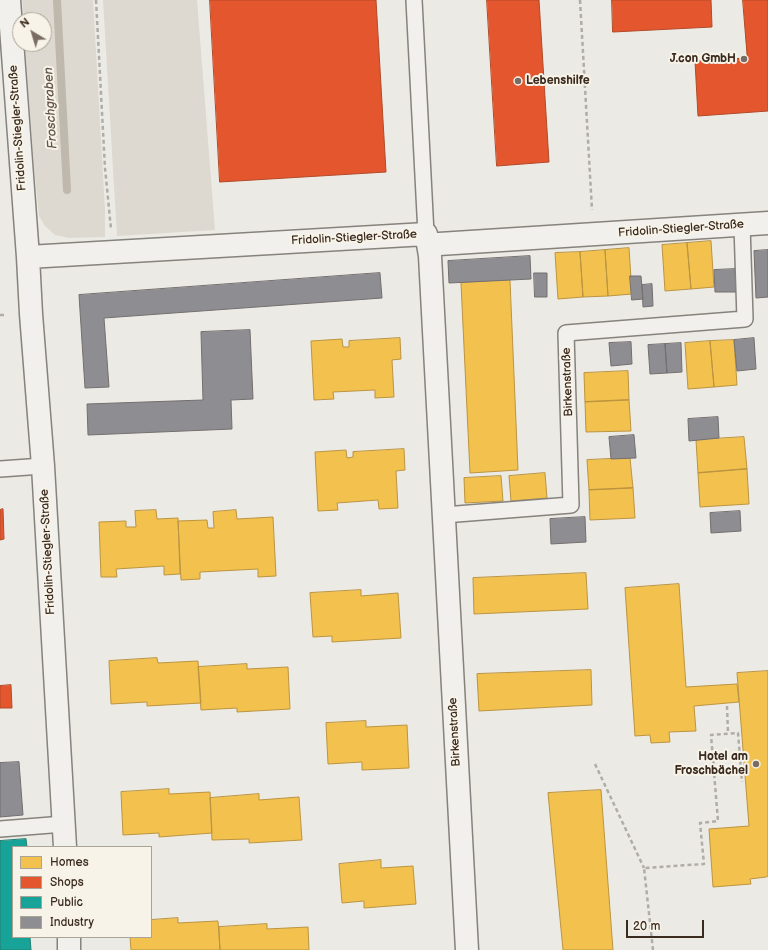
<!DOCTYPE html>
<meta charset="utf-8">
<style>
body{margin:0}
#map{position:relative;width:768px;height:950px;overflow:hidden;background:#eceae4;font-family:"Balsamiq Sans",sans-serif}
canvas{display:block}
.legend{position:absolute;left:12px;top:846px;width:140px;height:92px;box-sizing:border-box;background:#f7f3e8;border:1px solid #aca397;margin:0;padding:5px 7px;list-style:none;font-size:12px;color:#3b2a1e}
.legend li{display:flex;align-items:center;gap:8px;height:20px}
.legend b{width:20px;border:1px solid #aca397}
.north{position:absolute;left:12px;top:12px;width:40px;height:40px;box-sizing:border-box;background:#f7f3e8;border:1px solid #aca397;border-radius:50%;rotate:322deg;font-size:11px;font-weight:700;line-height:16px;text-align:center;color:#3b2a1e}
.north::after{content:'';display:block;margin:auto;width:14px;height:18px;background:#796d63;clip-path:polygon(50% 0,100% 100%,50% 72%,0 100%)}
.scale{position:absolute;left:626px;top:920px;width:78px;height:18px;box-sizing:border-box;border:2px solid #3b2a1e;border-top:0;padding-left:5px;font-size:12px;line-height:14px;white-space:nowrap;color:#3b2a1e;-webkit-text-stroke:3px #f7f3e8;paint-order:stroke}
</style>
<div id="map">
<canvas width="768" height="950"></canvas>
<ul class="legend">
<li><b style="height:11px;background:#f2c14e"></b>Homes</li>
<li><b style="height:11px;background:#e4572e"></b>Shops</li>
<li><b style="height:11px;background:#17a398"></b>Public</li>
<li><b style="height:11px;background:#8d8d92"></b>Industry</li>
</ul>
<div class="north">N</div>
<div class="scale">20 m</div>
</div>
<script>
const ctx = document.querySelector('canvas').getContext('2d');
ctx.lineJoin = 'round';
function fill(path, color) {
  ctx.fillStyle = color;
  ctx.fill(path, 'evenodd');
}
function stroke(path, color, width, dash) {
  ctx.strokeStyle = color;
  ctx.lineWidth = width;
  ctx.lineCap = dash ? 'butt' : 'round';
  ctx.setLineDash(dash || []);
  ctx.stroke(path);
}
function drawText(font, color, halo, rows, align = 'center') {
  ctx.font = font + ' "Balsamiq Sans",sans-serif';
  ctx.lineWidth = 4;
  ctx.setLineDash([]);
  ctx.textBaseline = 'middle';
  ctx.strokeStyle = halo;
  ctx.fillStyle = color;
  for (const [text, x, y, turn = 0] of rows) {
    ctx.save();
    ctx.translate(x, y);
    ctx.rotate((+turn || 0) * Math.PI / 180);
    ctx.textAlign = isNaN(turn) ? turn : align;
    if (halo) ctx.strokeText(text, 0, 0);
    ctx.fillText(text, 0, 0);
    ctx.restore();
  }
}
fill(new Path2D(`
 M 22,0 L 93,0 L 105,210 L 105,237 L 69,238 L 55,235 L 45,226 L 39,216 L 34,167 L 25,44 L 44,44 L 44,20 L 24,20 Z
 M 103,0 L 197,0 L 215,230 L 117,236 Z`), '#ddd9d0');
const homes = new Path2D(`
 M 711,241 L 714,287 L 691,289 L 687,243 Z
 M 687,243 L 691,289 L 665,291 L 662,245 Z
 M 629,248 L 632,294 L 608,296 L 605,250 Z
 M 605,250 L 608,296 L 583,297 L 580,252 Z
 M 580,252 L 583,297 L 558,299 L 555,253 Z
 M 510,280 L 518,470 L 470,473 L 461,283 Z
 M 400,338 L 401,359 L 392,360 L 394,397 L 375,398 L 375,390 L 333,392 L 334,399 L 314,400 L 311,341 L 342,339 L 343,347 L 349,347 L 349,341 Z
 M 734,340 L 737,385 L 714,387 L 710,341 Z
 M 710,341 L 714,387 L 688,389 L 685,343 Z
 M 628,371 L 629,400 L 585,402 L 584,373 Z
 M 629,400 L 631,431 L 586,432 L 585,402 Z
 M 744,437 L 747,469 L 698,473 L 696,440 Z
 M 404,449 L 405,470 L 396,471 L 398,508 L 379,509 L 378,500 L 337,503 L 338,510 L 318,511 L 315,452 L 346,450 L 347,458 L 353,457 L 353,452 Z
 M 630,458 L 633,488 L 589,490 L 587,460 Z
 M 747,469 L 749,504 L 700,507 L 698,473 Z
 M 545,473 L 547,498 L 511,501 L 509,476 Z
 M 501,476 L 503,501 L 465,503 L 464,478 Z
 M 633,488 L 635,518 L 590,520 L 589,490 Z
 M 156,510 L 157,519 L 178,518 L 180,574 L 164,575 L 164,566 L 116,569 L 117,577 L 101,577 L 99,522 L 126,521 L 126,527 L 136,527 L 135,511 Z
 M 236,510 L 237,519 L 273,517 L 276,576 L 258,577 L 258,569 L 200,572 L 200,579 L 181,580 L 178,521 L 207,520 L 208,528 L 214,528 L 213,512 Z
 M 586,573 L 588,609 L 474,614 L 473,578 Z
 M 679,584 L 686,687 L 737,684 L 739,702 L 694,706 L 696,731 L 669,732 L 670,742 L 651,743 L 650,735 L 635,736 L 625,588 Z
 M 361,590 L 361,596 L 398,593 L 401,638 L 332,642 L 332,636 L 313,637 L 310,593 Z
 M 157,658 L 158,663 L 198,661 L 201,703 L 147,706 L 147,702 L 111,704 L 109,661 Z
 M 247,664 L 247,669 L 288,667 L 290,709 L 237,712 L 237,708 L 201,710 L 198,667 Z
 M 591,670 L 592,705 L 479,711 L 477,674 Z
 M 768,671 L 768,876 L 766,877 L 750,879 L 751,884 L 713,887 L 709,829 L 749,826 L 737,673 Z
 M 366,721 L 366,727 L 407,725 L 409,768 L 362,770 L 362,762 L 328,764 L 326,723 Z
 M 169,789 L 169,794 L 210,792 L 212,833 L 159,837 L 159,833 L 123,835 L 121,792 Z
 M 601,790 L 613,950 L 563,950 L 548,793 Z
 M 259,794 L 259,800 L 299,797 L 302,840 L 249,843 L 249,839 L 212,840 L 210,798 Z
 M 381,860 L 381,868 L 413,866 L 416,904 L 364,908 L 364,901 L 342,903 L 339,864 Z
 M 178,918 L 178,923 L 218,921 L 220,950 L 131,950 L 130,937 L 151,937 L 151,920 Z
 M 267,924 L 267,929 L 308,927 L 309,950 L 220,950 L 219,927 Z`);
fill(homes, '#f2c14e');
stroke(homes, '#bb9440', 1);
const shops = new Path2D(`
 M 210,0 L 376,0 L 386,172 L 220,182 Z
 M 487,0 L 539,0 L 549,162 L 497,166 Z
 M 612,0 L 711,0 L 712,27 L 613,32 Z
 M 743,0 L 768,0 L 768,111 L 698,116 L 695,61 L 747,58 Z
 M 3,509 L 4,539 L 0,540 L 0,510 Z
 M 11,685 L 12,708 L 0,708 L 0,686 Z`);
fill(shops, '#e4572e');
stroke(shops, '#b14a29', 1);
const public = new Path2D(`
 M 26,839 L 27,847 L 13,847 L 13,937 L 30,937 L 31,950 L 0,950 L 0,841 Z`);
fill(public, '#17a398');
stroke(public, '#227f73', 1);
const industry = new Path2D(`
 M 768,250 L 768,297 L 756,298 L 754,251 Z
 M 530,256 L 531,279 L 449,283 L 448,261 Z
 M 735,269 L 736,292 L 715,292 L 714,270 Z
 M 380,273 L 382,298 L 104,318 L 109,387 L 85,388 L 79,295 Z
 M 534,273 L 547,273 L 547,297 L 535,297 Z
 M 630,276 L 641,276 L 643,299 L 632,300 Z
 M 652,284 L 653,306 L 643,307 L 642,285 Z
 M 250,330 L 253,399 L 231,400 L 232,429 L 88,435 L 87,404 L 203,400 L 201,332 Z
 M 754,338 L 756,369 L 737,371 L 734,340 Z
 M 631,342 L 632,364 L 611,366 L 609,343 Z
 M 681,343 L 682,372 L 667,373 L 665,344 Z
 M 665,344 L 667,373 L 650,374 L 648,345 Z
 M 718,417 L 719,438 L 689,441 L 688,419 Z
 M 634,435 L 636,458 L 611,459 L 609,437 Z
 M 740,511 L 741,531 L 711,533 L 710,513 Z
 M 585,517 L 586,542 L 551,544 L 550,519 Z
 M 19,762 L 23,815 L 0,817 L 0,763 Z`);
fill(industry, '#8d8d92');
stroke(industry, '#746f6f', 1);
stroke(new Path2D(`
 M 57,0 L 67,190`), '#beb8ad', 8);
const service = new Path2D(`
 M 414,0 L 426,234
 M 0,469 L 43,466
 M 444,515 L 571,505 L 566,333 L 745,319 L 742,225
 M 0,829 L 64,824`);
const minor = new Path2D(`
 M 9,0 L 28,257 L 31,314 L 43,466 L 65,847
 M 428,244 L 430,256 L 467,950
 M 28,257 L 426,234 L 428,244 L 439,244 L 768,223
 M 69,937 L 69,950`);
stroke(service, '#86827c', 18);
stroke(minor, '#86827c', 25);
stroke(new Path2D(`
 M 96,0 L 105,168 L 111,229
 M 580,0 L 592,210
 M 0,315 L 6,315
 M 727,706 L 728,733
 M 595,764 L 644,868
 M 653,950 L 644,868 L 704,864 L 700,823 L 718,821 L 711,735 L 738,733 L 742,782`), '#b0ada8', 2.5, [4, 3]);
stroke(service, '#f1f0ec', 15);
stroke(minor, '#f1f0ec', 22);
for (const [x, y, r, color] of [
 [744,59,4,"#796d63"],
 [518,81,4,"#796d63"],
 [756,764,4,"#796d63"]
]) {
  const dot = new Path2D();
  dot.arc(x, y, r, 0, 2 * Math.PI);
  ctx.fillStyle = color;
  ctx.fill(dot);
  stroke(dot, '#f7f3e8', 1.5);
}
drawText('bold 12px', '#3b2a1e', '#f7f3e8', [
 ["J.con GmbH",736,59],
 ["Lebenshilfe",526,81,"left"],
 ["Hotel am",748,757],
 ["Froschbächel",748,771]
], 'right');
drawText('12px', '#3b2a1e', '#f7f3e8', [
 ["Fridolin-Stiegler-Straße",18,128,-94],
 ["Fridolin-Stiegler-Straße",681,229,-4],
 ["Fridolin-Stiegler-Straße",354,238,-3],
 ["Birkenstraße",568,382,-92],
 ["Fridolin-Stiegler-Straße",48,552,-93],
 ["Birkenstraße",455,732,-93]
]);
drawText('italic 13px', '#625448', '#f7f3e8', [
 ["Froschgraben",51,108,-93]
]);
</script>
